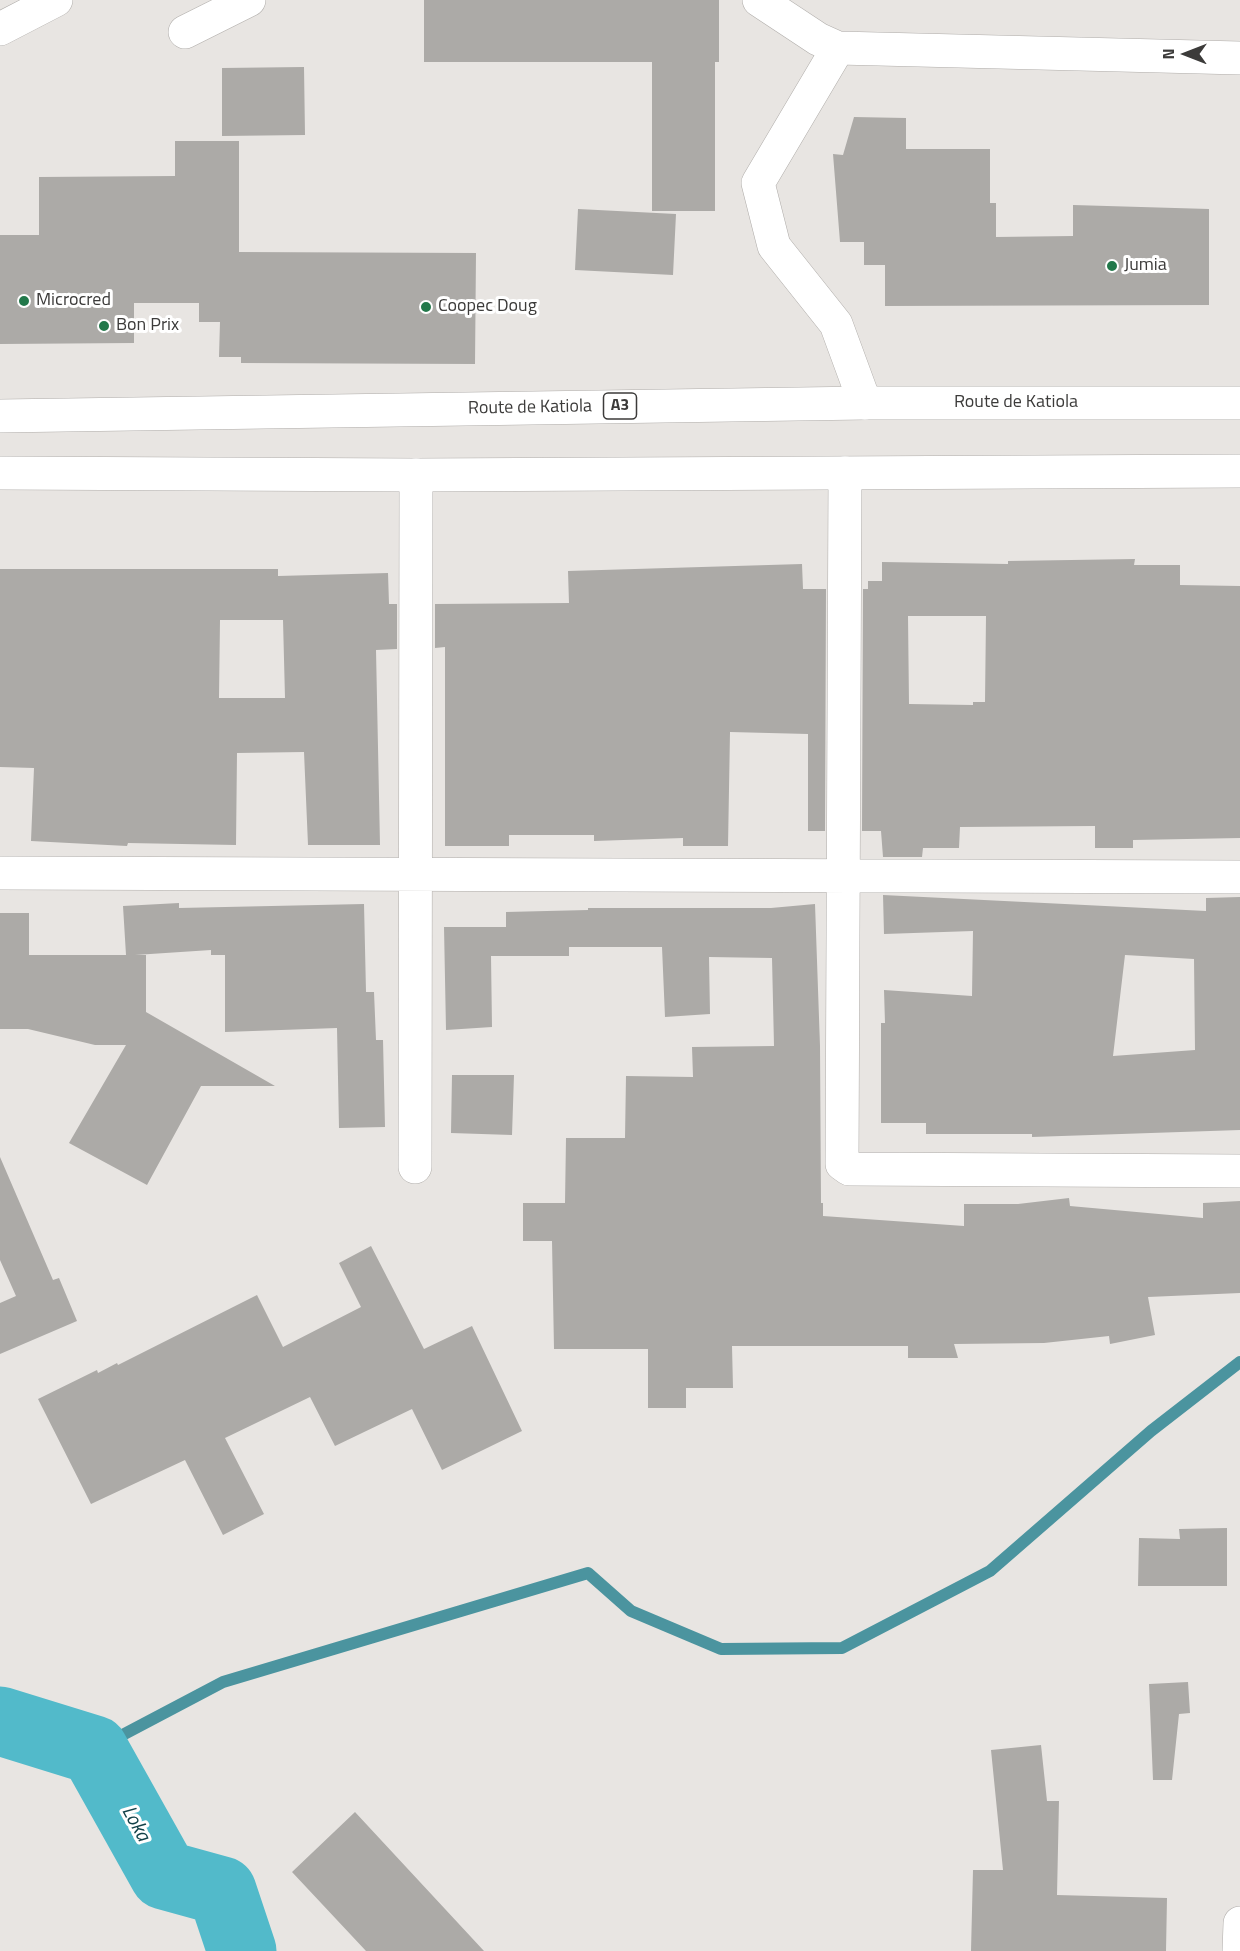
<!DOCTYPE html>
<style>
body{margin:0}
#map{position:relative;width:1240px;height:1951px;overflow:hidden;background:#e8e5e2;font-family:"Titillium Web",sans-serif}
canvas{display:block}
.north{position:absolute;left:1156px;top:24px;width:60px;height:60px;-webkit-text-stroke:4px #fff;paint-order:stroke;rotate:270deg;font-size:16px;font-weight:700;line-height:24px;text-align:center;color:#3c3b3a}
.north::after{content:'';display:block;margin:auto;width:21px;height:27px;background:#3c3b3a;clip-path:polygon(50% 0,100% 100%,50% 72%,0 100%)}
</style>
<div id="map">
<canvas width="1240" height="1951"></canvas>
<div class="north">N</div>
</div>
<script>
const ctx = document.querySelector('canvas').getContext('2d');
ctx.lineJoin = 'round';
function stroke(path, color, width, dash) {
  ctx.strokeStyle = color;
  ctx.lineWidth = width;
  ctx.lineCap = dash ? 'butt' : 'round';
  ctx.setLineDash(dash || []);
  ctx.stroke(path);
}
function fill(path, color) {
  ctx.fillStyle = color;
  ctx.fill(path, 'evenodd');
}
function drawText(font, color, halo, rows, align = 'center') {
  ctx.font = font + ' "Titillium Web",sans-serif';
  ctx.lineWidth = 6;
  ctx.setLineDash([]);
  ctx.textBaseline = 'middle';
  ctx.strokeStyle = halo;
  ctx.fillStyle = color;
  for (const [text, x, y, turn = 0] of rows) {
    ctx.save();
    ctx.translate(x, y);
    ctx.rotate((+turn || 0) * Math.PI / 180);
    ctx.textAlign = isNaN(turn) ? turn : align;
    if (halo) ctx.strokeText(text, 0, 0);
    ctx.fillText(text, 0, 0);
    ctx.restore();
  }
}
stroke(new Path2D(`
 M 94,1750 L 223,1682 L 588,1573 L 631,1611 L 721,1649 L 842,1648 L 990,1571 L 1151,1431 L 1240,1362`), '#4b949f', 12);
stroke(new Path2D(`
 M 0,1721 L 94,1750 L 164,1875 L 222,1891 L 242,1951`), '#52baca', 69);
fill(new Path2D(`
 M 424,0 L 719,0 L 719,62 L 715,62 L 715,211 L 652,211 L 652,62 L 424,62 Z
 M 304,67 L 305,135 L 222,136 L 222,68 Z
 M 854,117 L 906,118 L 906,149 L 990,149 L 990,203 L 996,203 L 996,237 L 1073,236 L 1073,205 L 1209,209 L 1209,305 L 885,306 L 885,265 L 864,265 L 864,242 L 840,242 L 833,154 L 843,155 Z
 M 175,141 L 239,141 L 239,252 L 476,253 L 475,364 L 241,363 L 241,357 L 219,357 L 220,322 L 199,322 L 199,303 L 134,303 L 134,343 L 0,344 L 0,235 L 39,235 L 39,177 L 175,176 Z
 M 578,209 L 676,214 L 673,275 L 575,270 Z
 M 1135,559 L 1134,565 L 1180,565 L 1180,585 L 1240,586 L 1240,838 L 1133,840 L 1133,848 L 1095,848 L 1095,826 L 960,827 L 959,848 L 923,848 L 922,857 L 883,857 L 881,831 L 862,831 L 863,589 L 868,589 L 868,581 L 882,581 L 882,562 L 1008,564 L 1008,561 ZM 908,616 L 986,616 L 985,702 L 973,702 L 973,705 L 909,704 Z
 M 802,564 L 803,589 L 826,589 L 825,831 L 808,831 L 808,734 L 730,732 L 728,846 L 683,846 L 683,838 L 594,841 L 594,835 L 509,835 L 509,846 L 445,846 L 445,647 L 435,648 L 435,604 L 569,603 L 568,571 Z
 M 0,569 L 278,569 L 278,576 L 388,573 L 389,604 L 397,604 L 397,649 L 376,650 L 380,845 L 308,845 L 304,752 L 237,753 L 236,845 L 128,843 L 127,846 L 31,841 L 34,768 L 0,767 ZM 220,620 L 283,620 L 285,698 L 219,698 Z
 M 883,895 L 1206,911 L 1206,898 L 1240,897 L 1240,1130 L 1032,1137 L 1032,1134 L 926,1134 L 926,1123 L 881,1123 L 881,1023 L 885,1023 L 884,990 L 972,996 L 973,931 L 884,934 ZM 1125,955 L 1194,959 L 1195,1050 L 1113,1056 Z
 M 179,903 L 179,908 L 364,904 L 366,992 L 374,992 L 376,1040 L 383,1040 L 385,1127 L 339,1128 L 337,1028 L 225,1032 L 225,955 L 211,955 L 211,950 L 135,955 L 146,955 L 146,1012 L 275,1086 L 201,1086 L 147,1185 L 69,1143 L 126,1045 L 95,1045 L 28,1029 L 0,1029 L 0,913 L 29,913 L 29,955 L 126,955 L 123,906 Z
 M 815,904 L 820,1046 L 821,1203 L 823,1203 L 823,1216 L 964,1226 L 964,1204 L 1018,1204 L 1069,1198 L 1070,1206 L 1203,1218 L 1203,1203 L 1240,1201 L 1240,1293 L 1148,1297 L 1155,1335 L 1110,1344 L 1109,1336 L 1044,1343 L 954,1344 L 958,1358 L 908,1358 L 908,1346 L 732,1346 L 733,1388 L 686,1388 L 686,1408 L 648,1408 L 648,1349 L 554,1349 L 552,1241 L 523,1241 L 523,1203 L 565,1203 L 566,1138 L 625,1138 L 626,1076 L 693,1077 L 692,1047 L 774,1046 L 772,958 L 709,957 L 710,1014 L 665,1017 L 662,947 L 569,947 L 569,956 L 491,956 L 492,1027 L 446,1030 L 444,927 L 506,927 L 506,912 L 588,910 L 588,908 L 771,908 Z
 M 452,1075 L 514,1075 L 512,1135 L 451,1133 Z
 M 0,1157 L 53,1280 L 59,1278 L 77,1321 L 0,1354 L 0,1303 L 16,1296 L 0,1260 Z
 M 371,1246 L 424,1349 L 472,1326 L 522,1431 L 442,1470 L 412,1409 L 335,1446 L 310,1397 L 225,1438 L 264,1514 L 223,1535 L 185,1460 L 91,1504 L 38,1399 L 97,1370 L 98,1373 L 117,1363 L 118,1365 L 257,1295 L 283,1347 L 361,1307 L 339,1263 Z
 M 1227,1528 L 1227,1586 L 1138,1586 L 1139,1538 L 1180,1539 L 1179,1529 Z
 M 1188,1682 L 1190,1713 L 1179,1714 L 1172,1780 L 1153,1780 L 1149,1684 Z
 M 1041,1745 L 1047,1801 L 1059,1801 L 1057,1895 L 1167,1898 L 1166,1951 L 971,1951 L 973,1870 L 1003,1870 L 991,1750 Z
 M 355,1812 L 484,1951 L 366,1951 L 292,1872 Z`), '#acaaa7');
const minor = new Path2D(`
 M 759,0 L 818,39 L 838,48 L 1240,58
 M 185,32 L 249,0
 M 838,48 L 758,183 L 774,246 L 836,324 L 865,403
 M 845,473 L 842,1164 L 849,1169 L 1240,1171
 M 0,873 L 1240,877
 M 415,1167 L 416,475
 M 1239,1951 L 1240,1923`);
const major = new Path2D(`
 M 0,29 L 56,0`);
const highway = new Path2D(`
 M 0,416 L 865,403 L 1240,403
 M 0,473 L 416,475 L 1240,471`);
stroke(minor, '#afaca9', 34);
stroke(major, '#afaca9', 34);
stroke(highway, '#afaca9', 34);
stroke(minor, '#fff', 33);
stroke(major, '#fff', 33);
stroke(highway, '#fff', 33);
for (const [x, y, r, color] of [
 [1112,266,6,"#22784a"],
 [24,301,6,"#22784a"],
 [426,307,6,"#22784a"],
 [104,326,6,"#22784a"]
]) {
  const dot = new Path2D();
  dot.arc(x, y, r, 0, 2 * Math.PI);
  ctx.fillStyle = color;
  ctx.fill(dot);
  stroke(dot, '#fff', 2);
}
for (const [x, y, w] of [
 [620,406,33]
]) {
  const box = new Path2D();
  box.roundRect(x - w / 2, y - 13, w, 26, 4.5);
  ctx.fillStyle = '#fff';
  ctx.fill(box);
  stroke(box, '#3c3b3a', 1.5);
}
drawText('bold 16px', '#3c3b3a', null, [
 ["A3",620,406]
]);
drawText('18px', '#3c3b3a', '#fff', [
 ["Jumia",1124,266],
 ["Microcred",36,301],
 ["Coopec Doug",438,307],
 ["Bon Prix",116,326]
], 'left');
drawText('18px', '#3c3b3a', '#fff', [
 ["Route de Katiola",1016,403],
 ["Route de Katiola",530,408,-1]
]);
drawText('italic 20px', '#134249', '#fff', [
 ["Loka",135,1824,61]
]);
</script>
